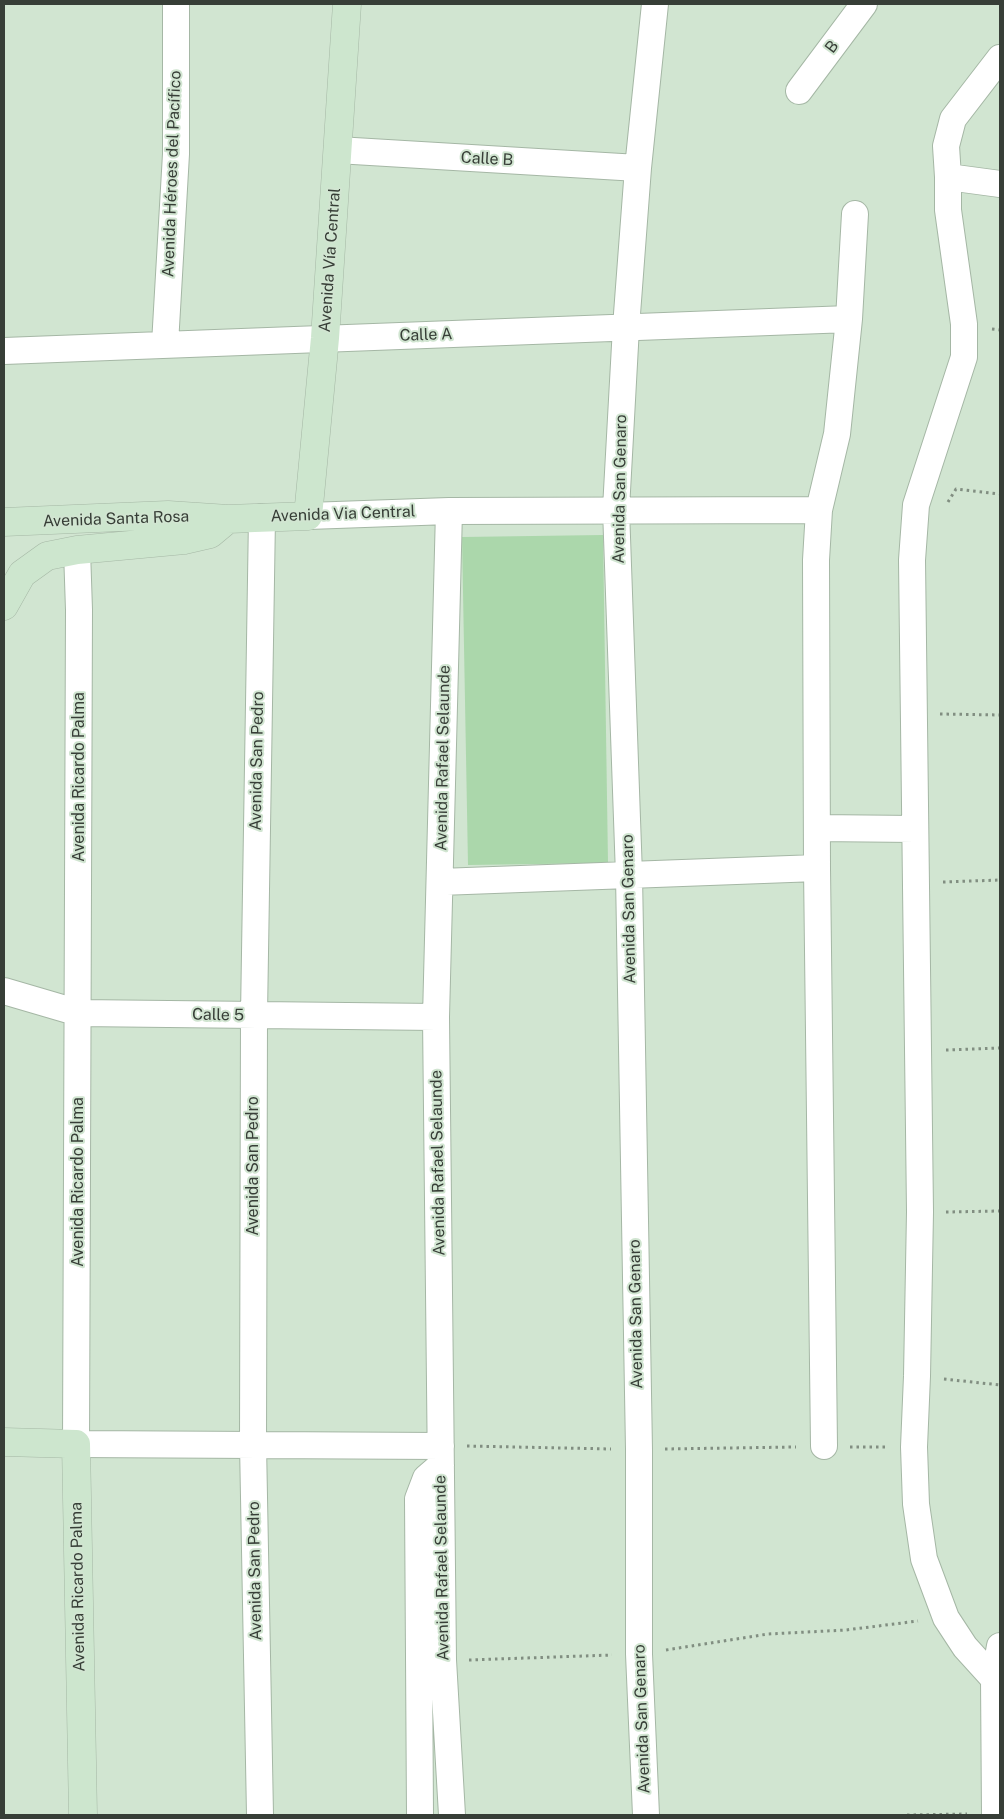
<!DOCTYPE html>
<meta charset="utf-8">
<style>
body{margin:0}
#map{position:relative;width:1004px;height:1819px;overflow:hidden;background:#d1e5d1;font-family:"Public Sans",sans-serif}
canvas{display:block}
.frame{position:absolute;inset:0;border:5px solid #373e37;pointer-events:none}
</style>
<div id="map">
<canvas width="1004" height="1819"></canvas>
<div class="frame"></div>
</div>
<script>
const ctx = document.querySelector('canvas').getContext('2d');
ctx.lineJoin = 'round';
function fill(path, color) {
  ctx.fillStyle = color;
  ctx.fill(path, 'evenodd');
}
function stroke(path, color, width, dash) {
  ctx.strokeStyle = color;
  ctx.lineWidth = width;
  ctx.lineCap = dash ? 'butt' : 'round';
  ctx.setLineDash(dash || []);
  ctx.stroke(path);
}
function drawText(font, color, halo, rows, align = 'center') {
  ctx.font = font + ' "Public Sans",sans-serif';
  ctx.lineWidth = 4;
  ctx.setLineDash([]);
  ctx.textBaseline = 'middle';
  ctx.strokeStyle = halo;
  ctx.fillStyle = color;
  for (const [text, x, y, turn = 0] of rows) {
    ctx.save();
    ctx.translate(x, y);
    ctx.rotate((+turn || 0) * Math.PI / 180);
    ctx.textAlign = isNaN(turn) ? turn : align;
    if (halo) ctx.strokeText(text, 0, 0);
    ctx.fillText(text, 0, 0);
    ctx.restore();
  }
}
fill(new Path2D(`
 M 603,535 L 608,863 L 468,865 L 462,537 Z`), '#abd7ab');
const street = new Path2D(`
 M 799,91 L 864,4
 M 337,150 L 638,168
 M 948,177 L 1000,184
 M 165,344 L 176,154 L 176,4
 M 4,351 L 849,319
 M 449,511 L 436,1017 L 443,1660 L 452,1815
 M 308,516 L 449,511 L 819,510
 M 77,550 L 79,610 L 76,1444 L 441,1446
 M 817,828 L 915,829
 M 440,882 L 817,868
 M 4,991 L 79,1013 L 436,1017
 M 824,1446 L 817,868 L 816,560 L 819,510 L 837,434 L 849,319 L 855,214
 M 994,1679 L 965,1647 L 946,1618 L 924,1559 L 916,1504 L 914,1447 L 917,1376 L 920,1212 L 912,560 L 916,505 L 964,357 L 964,324 L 948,210 L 948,177 L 946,146 L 953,119 L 1000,58
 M 260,1815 L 253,1444 L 254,1015 L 262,517
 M 420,1815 L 418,1499 L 426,1478 L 441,1465
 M 646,1815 L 639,1654 L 639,1450 L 629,875 L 616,509 L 626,327 L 638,168 L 655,4
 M 995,1815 L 994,1679 L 1000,1646`);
const secondary = new Path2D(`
 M 4,522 L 168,515 L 228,519 L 308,516 L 325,338 L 347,4
 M 4,606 L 22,574 L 47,556 L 77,550 L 184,540 L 210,534 L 228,519
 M 4,1442 L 76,1444 L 83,1815`);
stroke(street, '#a5b7a5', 28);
stroke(secondary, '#a5b7a5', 29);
stroke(new Path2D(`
 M 992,329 L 1000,330
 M 948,502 L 956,489 L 1000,494
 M 940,714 L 1000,715
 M 943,882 L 1000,880
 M 946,1050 L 1000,1048
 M 946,1212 L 1000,1211
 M 944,1379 L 1000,1385
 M 467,1446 L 611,1449
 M 850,1447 L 886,1447
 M 665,1449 L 796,1447
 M 666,1650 L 768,1634 L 846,1630 L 918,1621
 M 469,1660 L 612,1655
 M 907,1815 L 967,1814`), '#818e81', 3, [2.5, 4]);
stroke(street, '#fff', 26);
stroke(secondary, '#cde6ce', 28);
drawText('16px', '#373e37', '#d1e5d1', [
 ["B",832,47,-53],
 ["Calle B",487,159,3],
 ["Avenida Héroes del Pacífico",172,174,-88],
 ["Avenida Vía Central",330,260,-86],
 ["Calle A",426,335,-2],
 ["Avenida San Genaro",620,489,-89],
 ["Avenida Via Central",343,514,-2],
 ["Avenida Santa Rosa",116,519,-2],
 ["Avenida Rafael Selaunde",443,758,-89],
 ["Avenida San Pedro",257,761,-89],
 ["Avenida Ricardo Palma",79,777,-90],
 ["Avenida San Genaro",629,909,-91],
 ["Calle 5",218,1015,1],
 ["Avenida Rafael Selaunde",438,1163,-91],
 ["Avenida San Pedro",253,1166,-90],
 ["Avenida Ricardo Palma",78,1182,-90],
 ["Avenida San Genaro",636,1314,-91],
 ["Avenida Rafael Selaunde",442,1568,-91],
 ["Avenida San Pedro",255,1571,-91],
 ["Avenida Ricardo Palma",78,1587,-91],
 ["Avenida San Genaro",642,1719,-92]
]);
</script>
